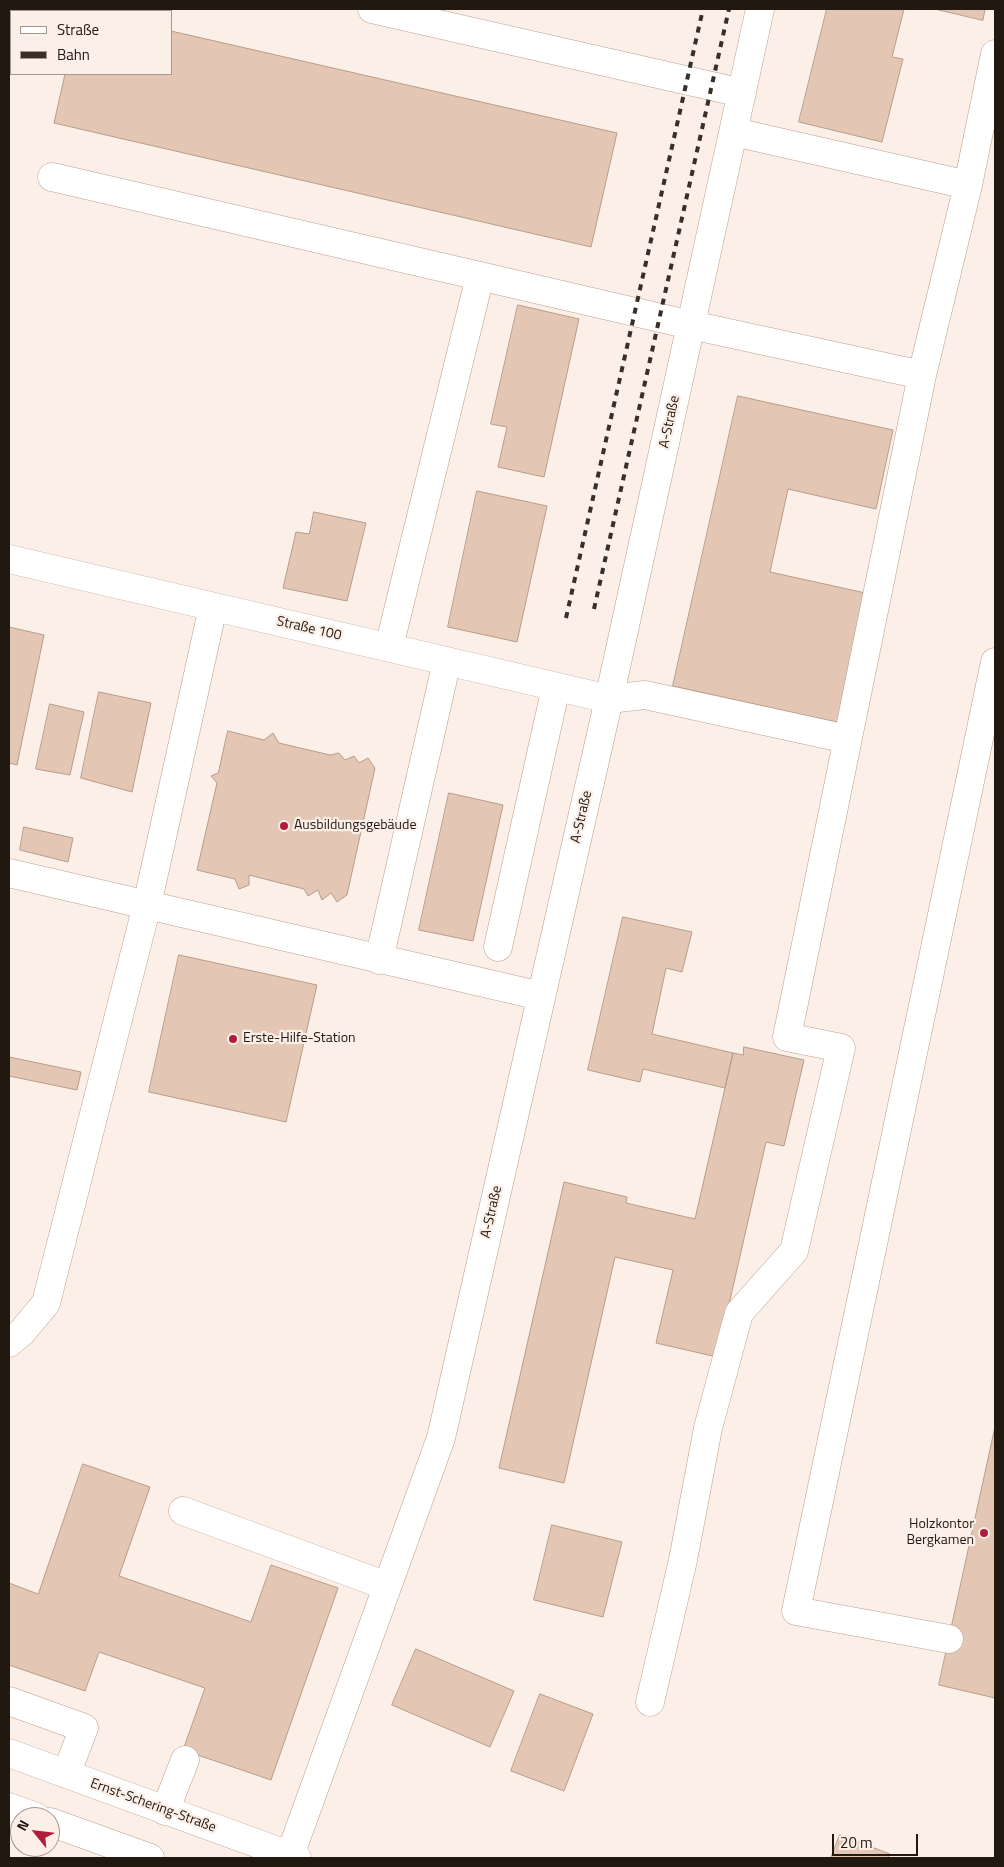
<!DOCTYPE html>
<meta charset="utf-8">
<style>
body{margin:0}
#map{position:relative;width:1004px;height:1867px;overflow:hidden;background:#fbefe7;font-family:"Titillium Web",sans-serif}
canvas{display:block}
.frame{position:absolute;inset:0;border:10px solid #211810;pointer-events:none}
.legend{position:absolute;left:10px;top:10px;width:162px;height:65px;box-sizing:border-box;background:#fbefe7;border:1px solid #a49991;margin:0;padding:6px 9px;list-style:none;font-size:15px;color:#211810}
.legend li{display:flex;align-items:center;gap:10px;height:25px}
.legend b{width:25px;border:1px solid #a49991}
.north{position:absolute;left:10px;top:1807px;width:50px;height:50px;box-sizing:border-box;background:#fbefe7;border:1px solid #a49991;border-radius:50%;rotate:299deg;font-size:14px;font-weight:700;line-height:20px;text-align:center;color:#211810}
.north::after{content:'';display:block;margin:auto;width:18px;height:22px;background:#b01c3a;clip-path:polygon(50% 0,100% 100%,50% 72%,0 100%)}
.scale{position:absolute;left:832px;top:1834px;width:86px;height:22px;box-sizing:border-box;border:2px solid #211810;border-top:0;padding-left:6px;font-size:15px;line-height:18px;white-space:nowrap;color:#211810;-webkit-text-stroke:4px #fbefe7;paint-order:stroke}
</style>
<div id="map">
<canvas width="1004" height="1867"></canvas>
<div class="frame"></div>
<ul class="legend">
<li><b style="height:6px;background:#fff"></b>Straße</li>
<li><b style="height:6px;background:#392f27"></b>Bahn</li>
</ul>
<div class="north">N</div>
<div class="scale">20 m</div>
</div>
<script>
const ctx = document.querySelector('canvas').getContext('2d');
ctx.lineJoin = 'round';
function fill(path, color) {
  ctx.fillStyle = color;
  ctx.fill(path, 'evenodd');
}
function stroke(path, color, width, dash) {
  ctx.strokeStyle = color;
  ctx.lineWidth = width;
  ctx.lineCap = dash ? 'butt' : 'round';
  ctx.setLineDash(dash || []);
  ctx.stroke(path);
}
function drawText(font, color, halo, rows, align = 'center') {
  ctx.font = font + ' "Titillium Web",sans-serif';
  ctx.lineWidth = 4.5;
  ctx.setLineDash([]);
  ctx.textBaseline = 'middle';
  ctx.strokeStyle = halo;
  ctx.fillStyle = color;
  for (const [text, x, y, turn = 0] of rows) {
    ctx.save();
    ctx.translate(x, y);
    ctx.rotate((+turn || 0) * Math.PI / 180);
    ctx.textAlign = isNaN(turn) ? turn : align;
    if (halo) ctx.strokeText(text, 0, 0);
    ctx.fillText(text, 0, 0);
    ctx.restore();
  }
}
const building = new Path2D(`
 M 827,9 L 904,9 L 892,57 L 903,59 L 882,142 L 799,122 Z
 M 935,9 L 985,9 L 983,20 Z
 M 171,31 L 617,133 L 591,247 L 54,123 L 65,74 L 171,74 Z
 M 518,305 L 579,319 L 544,477 L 498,467 L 507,427 L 491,424 Z
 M 738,396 L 893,430 L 876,509 L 788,489 L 770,572 L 870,594 L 841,723 L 673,686 Z
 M 477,491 L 547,506 L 517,642 L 448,627 Z
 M 314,512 L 366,523 L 347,601 L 283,588 L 296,532 L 309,534 Z
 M 9,627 L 44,635 L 17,765 L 9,763 Z
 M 99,692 L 151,703 L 132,792 L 81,778 Z
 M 50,704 L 84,712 L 70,775 L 36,769 Z
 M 228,731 L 264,740 L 273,733 L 279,743 L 330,755 L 339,753 L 345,760 L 354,756 L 359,763 L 368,758 L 375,768 L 347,895 L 337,902 L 331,893 L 322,900 L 318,890 L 308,896 L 304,889 L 249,875 L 249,885 L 239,889 L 235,879 L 197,870 L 217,783 L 211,776 L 218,773 Z
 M 449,793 L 503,805 L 473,941 L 419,930 Z
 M 24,827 L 73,838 L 68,862 L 20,850 Z
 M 623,917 L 692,932 L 682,972 L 666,968 L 652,1034 L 733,1053 L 725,1088 L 643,1069 L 640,1082 L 588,1070 Z
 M 179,955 L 317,985 L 286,1122 L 149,1092 Z
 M 744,1047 L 804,1060 L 784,1146 L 766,1142 L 717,1357 L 656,1343 L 673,1270 L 615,1257 L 564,1483 L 499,1468 L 564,1182 L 627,1197 L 626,1203 L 695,1219 L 733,1053 L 743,1055 Z
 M 9,1057 L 81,1072 L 77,1090 L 9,1076 Z
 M 995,1427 L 995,1698 L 939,1685 Z
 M 83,1464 L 150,1487 L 119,1576 L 251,1622 L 271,1565 L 338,1588 L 271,1780 L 183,1750 L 205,1688 L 99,1652 L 85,1691 L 9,1665 L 9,1583 L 38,1594 Z
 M 552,1525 L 622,1542 L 603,1617 L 534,1600 Z
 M 416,1649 L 514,1691 L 490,1747 L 392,1705 Z
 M 540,1694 L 593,1714 L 564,1791 L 511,1771 Z
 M 840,1835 L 890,1854 L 888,1858 L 831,1858 Z`);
fill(building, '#e3c7b4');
stroke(building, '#b79c89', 1);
const minor = new Path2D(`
 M 372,9 L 742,93
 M 734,132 L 968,185
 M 52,177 L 691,325 L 922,375
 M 9,559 L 609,699 L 645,695 L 847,739
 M 389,647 L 480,276
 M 9,873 L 541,996
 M 498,947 L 556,687
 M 379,960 L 447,661
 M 9,1343 L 22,1332 L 46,1303 L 147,905 L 213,607
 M 183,1511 L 387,1586
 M 949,1639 L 796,1611 L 995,662
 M 9,1701 L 84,1728 L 66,1774
 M 650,1702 L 683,1560 L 708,1428 L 739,1313 L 794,1251 L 841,1048 L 787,1037 L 922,375 L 968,185 L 995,54
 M 9,1753 L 297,1858
 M 9,1807 L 36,1817
 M 165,1811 L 185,1760
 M 50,1822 L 150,1858
 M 289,1858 L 441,1438 L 609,699 L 760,9`);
stroke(minor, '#bba08d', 29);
stroke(minor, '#fff', 28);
stroke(new Path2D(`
 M 594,609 L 729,9
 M 566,618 L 703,9`), '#392f27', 4, [6, 6]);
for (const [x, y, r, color] of [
 [284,826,5,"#b01c3a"],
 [233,1039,5,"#b01c3a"],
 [984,1533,5,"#b01c3a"]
]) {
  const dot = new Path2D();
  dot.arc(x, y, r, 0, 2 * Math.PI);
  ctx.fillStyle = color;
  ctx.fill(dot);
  stroke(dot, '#fbefe7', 2);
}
drawText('14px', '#211810', '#fbefe7', [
 ["A-Straße",670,422,-78],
 ["Straße 100",309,629,13],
 ["A-Straße",582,817,-77],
 ["A-Straße",492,1212,-77],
 ["Ernst-Schering-Straße",153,1806,20]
]);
drawText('14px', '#211810', '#fbefe7', [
 ["Ausbildungsgebäude",294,826],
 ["Erste-Hilfe-Station",243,1039],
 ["Holzkontor",974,1525,"right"],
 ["Bergkamen",974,1541,"right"]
], 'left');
</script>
